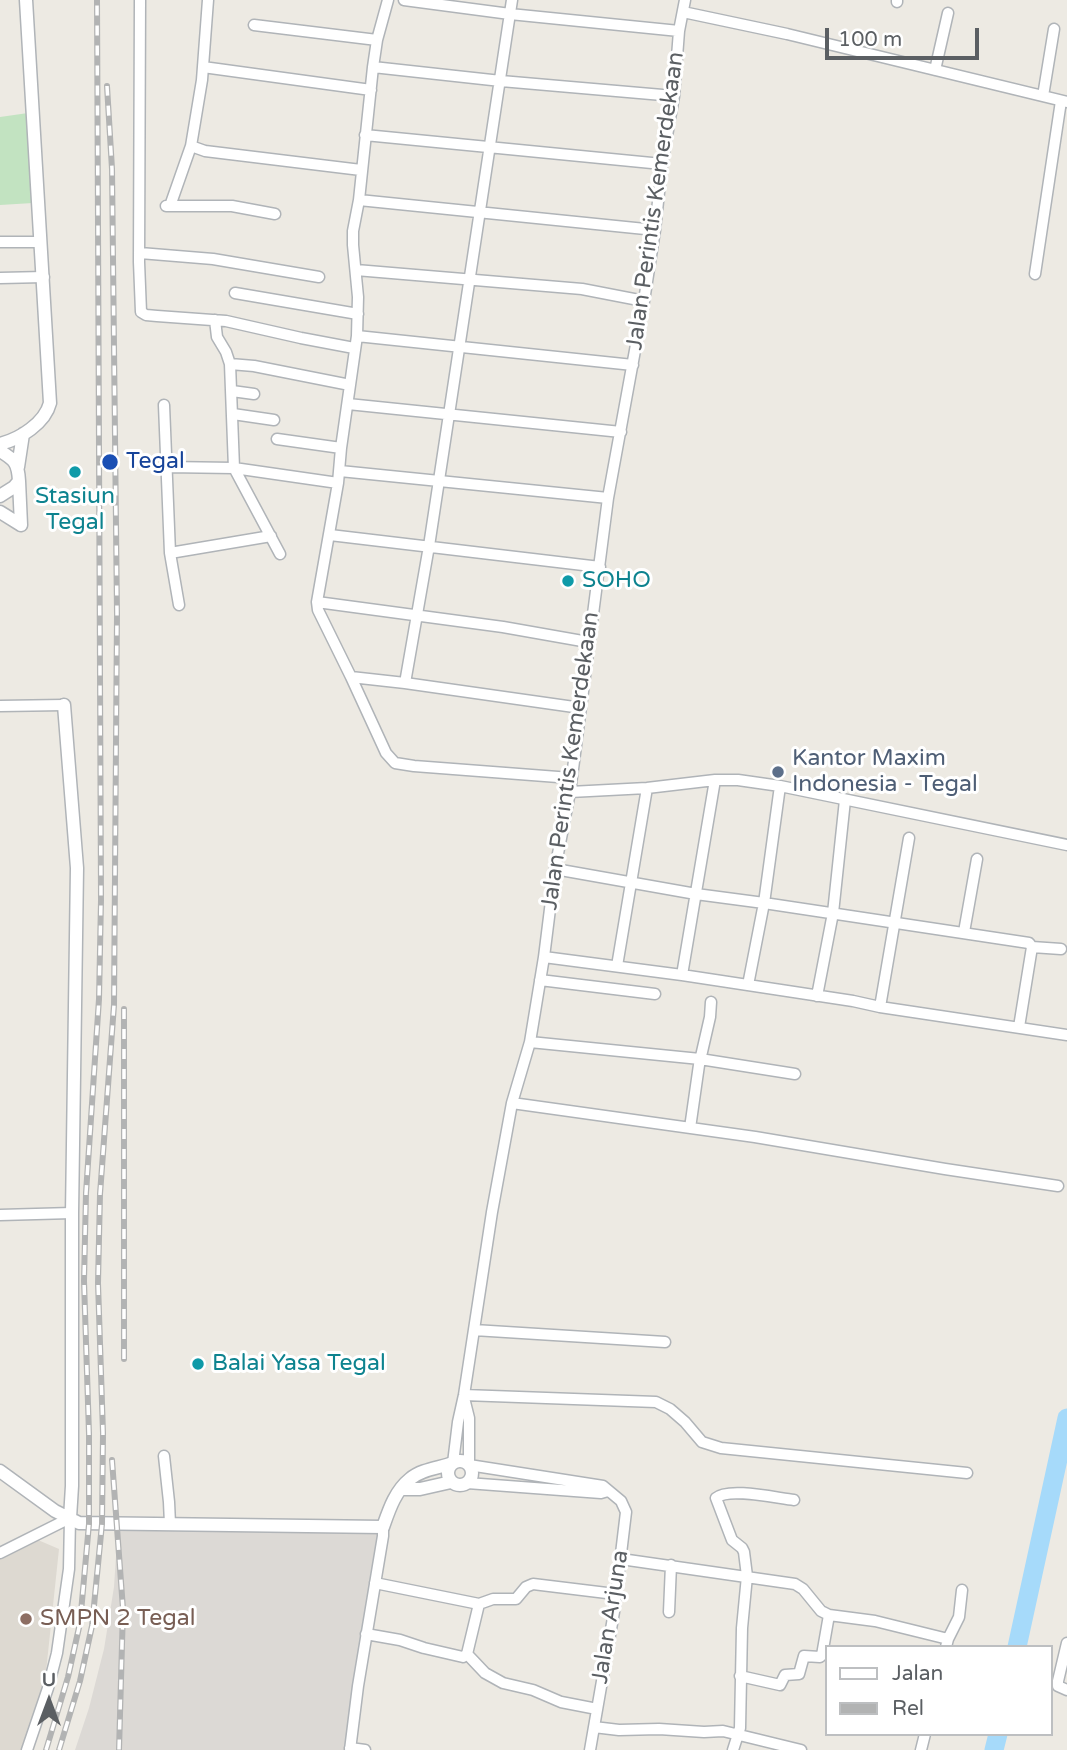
<!DOCTYPE html>
<style>
body{margin:0}
#map{position:relative;width:1067px;height:1750px;overflow:hidden;background:#edeae3;font-family:"Varela Round",sans-serif}
canvas{display:block}
.legend{position:absolute;left:825px;top:1645px;width:228px;height:91px;box-sizing:border-box;background:#fff;border:2px solid #bdbfc1;margin:0;padding:9px 12px;list-style:none;font-size:21px;color:#5b5f63}
.legend li{display:flex;align-items:center;gap:14px;height:35px}
.legend b{width:35px;border:2px solid #bdbfc1}
.north{position:absolute;left:14px;top:1666px;width:70px;height:70px;-webkit-text-stroke:5px #fff;paint-order:stroke;rotate:0deg;font-size:19px;font-weight:700;line-height:28px;text-align:center;color:#5b5f63}
.north::after{content:'';display:block;margin:auto;width:24px;height:32px;background:#5b5f63;clip-path:polygon(50% 0,100% 100%,50% 72%,0 100%)}
.scale{position:absolute;left:825px;top:28px;width:154px;height:32px;box-sizing:border-box;border:4px solid #5b5f63;border-top:0;padding-left:9px;font-size:21px;line-height:24px;white-space:nowrap;color:#5b5f63;-webkit-text-stroke:5px #fff;paint-order:stroke}
</style>
<div id="map">
<canvas width="1067" height="1750"></canvas>
<ul class="legend">
<li><b style="height:9px;background:#fff"></b>Jalan</li>
<li><b style="height:9px;background:#b2b3b3"></b>Rel</li>
</ul>
<div class="north">U</div>
<div class="scale">100 m</div>
</div>
<script>
const ctx = document.querySelector('canvas').getContext('2d');
ctx.lineJoin = 'round';
function fill(path, color) {
  ctx.fillStyle = color;
  ctx.fill(path, 'evenodd');
}
function stroke(path, color, width, dash) {
  ctx.strokeStyle = color;
  ctx.lineWidth = width;
  ctx.lineCap = dash ? 'butt' : 'round';
  ctx.setLineDash(dash || []);
  ctx.stroke(path);
}
function drawText(font, color, halo, rows, align = 'center') {
  ctx.font = font + ' "Varela Round",sans-serif';
  ctx.lineWidth = 6;
  ctx.setLineDash([]);
  ctx.textBaseline = 'middle';
  ctx.strokeStyle = halo;
  ctx.fillStyle = color;
  for (const [text, x, y, turn = 0] of rows) {
    ctx.save();
    ctx.translate(x, y);
    ctx.rotate((+turn || 0) * Math.PI / 180);
    ctx.textAlign = isNaN(turn) ? turn : align;
    if (halo) ctx.strokeText(text, 0, 0);
    ctx.fillText(text, 0, 0);
    ctx.restore();
  }
}
fill(new Path2D(`
 M 118,1525 L 379,1534 L 344,1750 L 75,1750 L 89,1708 L 104,1649 L 114,1587 Z`), '#dcd9d5');
fill(new Path2D(`
 M 38,1540 L 59,1549 L 45,1681 L 23,1750 L 0,1750 L 0,1558 Z`), '#ddd9d1');
fill(new Path2D(`
 M 28,113 L 33,203 L 0,205 L 0,117 Z`), '#c2e3c1');
stroke(new Path2D(`
 M 1017,1647 L 1067,1418
 M 994,1750 L 998,1734`), '#a6dafa', 19);
const minor = new Path2D(`
 M 140,0 L 139,262 L 141,312 L 146,315 L 157,316 L 226,321 L 301,338 L 354,348
 M 388,0 L 377,40 L 373,67 L 359,200 L 353,231 L 353,245 L 358,297 L 357,336 L 341,448 L 338,483 L 317,602 L 318,610 L 351,677 L 386,753 L 395,763 L 414,766 L 571,778
 M 404,0 L 510,14 L 679,31
 M 897,2 L 897,0
 M 683,12 L 787,34 L 1067,102
 M 254,25 L 377,40
 M 203,67 L 371,90
 M 373,67 L 501,81 L 674,96
 M 935,70 L 948,13
 M 1043,96 L 1054,29
 M 365,135 L 662,164
 M 191,146 L 205,151 L 361,170
 M 359,200 L 655,230
 M 166,206 L 232,206 L 275,214
 M 170,206 L 191,146 L 202,80 L 208,0
 M 0,242 L 39,242
 M 140,253 L 213,259 L 319,277
 M 356,270 L 582,289 L 644,301
 M 1035,274 L 1061,101
 M 0,278 L 44,277
 M 235,293 L 358,314
 M 215,320 L 217,337 L 226,352 L 230,364 L 234,468 L 280,554
 M 357,336 L 633,365
 M 230,364 L 254,366 L 350,385
 M 232,391 L 254,394
 M 348,404 L 621,432
 M 164,405 L 170,553 L 179,605
 M 233,414 L 274,420
 M 277,439 L 341,448
 M 167,467 L 234,468 L 338,483
 M 340,471 L 608,498
 M 330,535 L 600,567
 M 170,553 L 271,536
 M 317,602 L 503,627 L 588,642
 M 351,677 L 405,683 L 581,708
 M 405,683 L 429,546 L 512,0
 M 0,706 L 64,705
 M 570,792 L 647,788 L 715,780 L 738,780 L 780,786 L 1067,845
 M 555,869 L 696,894 L 764,903 L 1029,943 L 1032,947 L 1019,1027
 M 964,932 L 977,859
 M 1032,947 L 1061,949
 M 544,957 L 682,975 L 853,1001 L 880,1007 L 1067,1035
 M 617,966 L 647,788
 M 682,975 L 715,780
 M 540,980 L 655,994
 M 748,985 L 764,903 L 780,786
 M 817,996 L 833,913 L 845,800
 M 880,1007 L 909,838
 M 530,1042 L 700,1059 L 795,1074
 M 512,1103 L 755,1137 L 945,1169 L 1058,1186
 M 690,1128 L 699,1065 L 710,1017 L 711,1002
 M 0,1215 L 72,1213
 M 474,1330 L 665,1342
 M 464,1395 L 656,1402 L 670,1409 L 685,1422 L 702,1442 L 721,1448 L 967,1473
 M 465,1402 L 469,1418 L 469,1465 L 603,1486 L 621,1501 L 626,1512 L 614,1612 L 590,1750
 M 164,1456 L 169,1502 L 170,1524
 M 453,1463 L 458,1422 L 464,1395 L 492,1212 L 512,1103 L 530,1042 L 544,957 L 555,869 L 570,792 L 608,498 L 644,301 L 655,230 L 662,164 L 674,96 L 679,31 L 685,0
 M 467,1483 L 601,1493 L 608,1491
 M 0,1553 L 70,1518
 M 621,1559 L 795,1584 L 803,1589 L 821,1611 L 829,1615 L 875,1621 L 948,1639 L 946,1647
 M 375,1583 L 479,1604 L 493,1599 L 516,1599 L 526,1587 L 533,1584 L 615,1594
 M 669,1612 L 671,1565
 M 366,1634 L 400,1640 L 424,1648 L 463,1657 L 467,1654 L 479,1604
 M 948,1639 L 959,1617 L 962,1590
 M 1067,1643 L 1058,1681 L 1058,1686 L 1067,1690
 M 467,1654 L 485,1673 L 503,1683 L 533,1690 L 561,1702 L 597,1709
 M 740,1676 L 780,1685 L 785,1675 L 799,1674 L 804,1656 L 820,1657 L 822,1655 L 829,1615
 M 594,1727 L 619,1730 L 659,1729 L 704,1732 L 723,1731 L 801,1750
 M 350,1748 L 365,1750
 M 27,1750 L 48,1688 L 57,1653 L 69,1569 L 70,1518
 M 350,1750 L 358,1686 L 383,1536 L 383,1527
 M 733,1750 L 740,1728 L 742,1628 L 747,1576 L 744,1552 L 742,1548 L 732,1540 L 716,1498 C 728,1487 776,1498 794,1500
 M 921,1750 L 925,1734`);
const tertiary = new Path2D(`
 M 0,444 C 20,439 45,423 50,403 L 26,0
 M 0,451 C 15,460 18,463 19,481 L 14,487 L 0,496
 M 18,467 L 23,434
 M 19,481 L 21,525
 M 0,512 L 21,525
 M 64,705 L 77,868 L 72,1213 L 72,1486 L 70,1518
 M448 1473a12 12 0 1 1 24 0a12 12 0 1 1-24 0Z
 M 0,1471 L 55,1511 L 79,1523 L 383,1527 C 389,1510 395,1491 410,1479 C 422,1469 439,1468 453,1463
 M 402,1489 L 420,1489 L 451,1482`);
stroke(minor, '#b0b4b8', 13);
stroke(tertiary, '#b0b4b8', 15);
stroke(minor, '#fff', 10);
stroke(tertiary, '#fff', 12);
const rail = new Path2D(`
 M 124,1009 L 124,1359
 M 112,1460 L 123,1609 L 119,1750
 M 46,1750 L 68,1677 L 80,1623 L 89,1524 L 89,1434 L 84,1281 L 86,1193 L 99,999 L 101,900 L 97,0
 M 59,1750 L 80,1681 L 92,1626 L 102,1524 L 103,1433 L 98,1283 L 100,1194 L 114,1005 L 117,614 L 112,169 L 107,86`);
stroke(rail, '#b2b3b3', 6);
stroke(rail, '#fff', 3.5, [10]);
for (const [x, y, r, color] of [
 [110,462,9,"#1a4fb4"],
 [75,472,7,"#0f9aa8"],
 [568,581,7,"#0f9aa8"],
 [778,772,7,"#5c6f8a"],
 [198,1364,7,"#0f9aa8"],
 [26,1619,7,"#8d6e63"]
]) {
  const dot = new Path2D();
  dot.arc(x, y, r, 0, 2 * Math.PI);
  ctx.fillStyle = color;
  ctx.fill(dot);
  stroke(dot, '#fff', 2.5);
}
drawText('23px', '#5b5f63', '#fff', [
 ["Jalan Perintis Kemerdekaan",656,201,-82],
 ["Jalan Perintis Kemerdekaan",571,761,-82],
 ["Jalan Arjuna",611,1617,-81]
]);
drawText('23px', '#164399', '#fff', [
 ["Tegal",126,462]
], 'left');
drawText('23px', '#0d838f', '#fff', [
 ["Stasiun",75,497,"center"],
 ["Tegal",75,523,"center"],
 ["SOHO",582,581],
 ["Balai Yasa Tegal",212,1364]
], 'left');
drawText('23px', '#4e5e75', '#fff', [
 ["Kantor Maxim",792,759],
 ["Indonesia - Tegal",792,785]
], 'left');
drawText('23px', '#785e54', '#fff', [
 ["SMPN 2 Tegal",40,1619]
], 'left');
</script>
